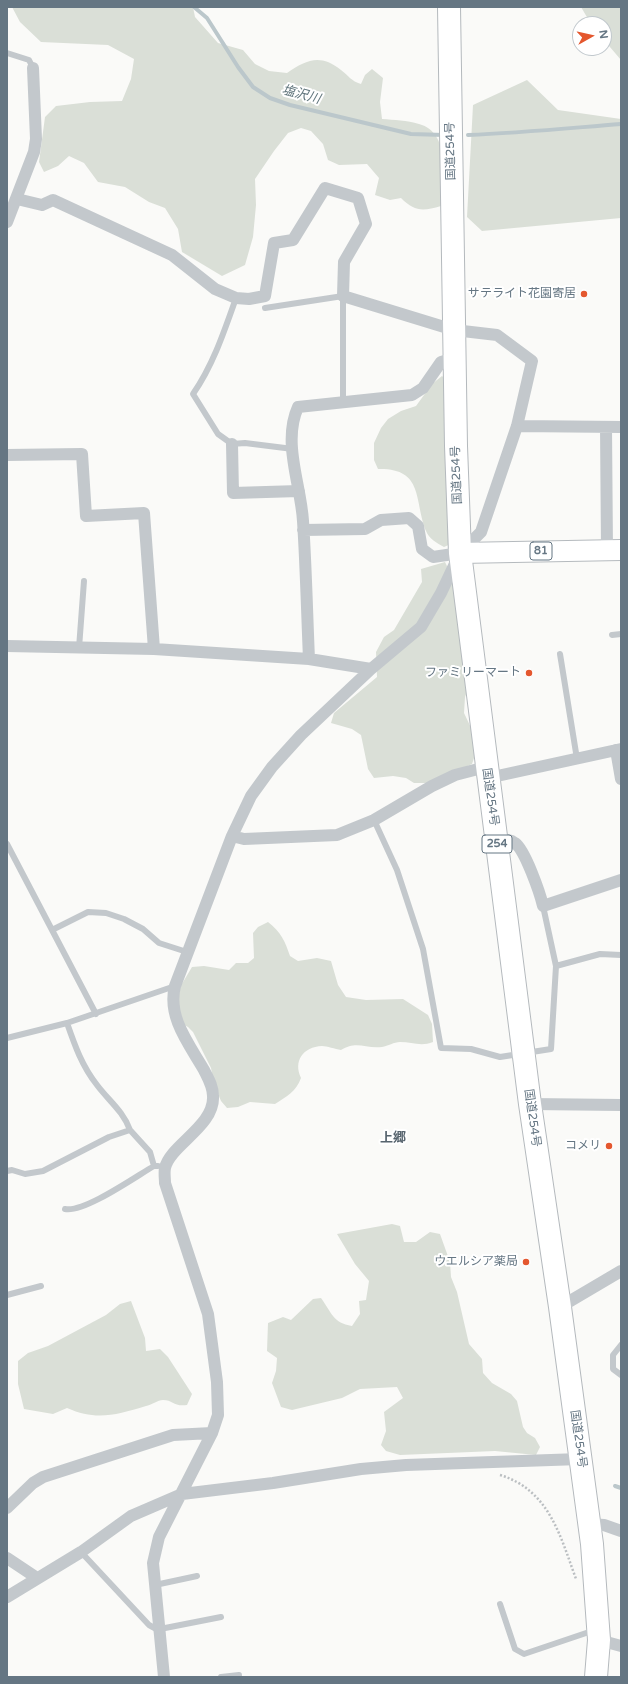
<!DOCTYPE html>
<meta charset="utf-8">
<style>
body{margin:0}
#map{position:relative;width:628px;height:1684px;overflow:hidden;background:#fafaf8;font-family:"Varela Round",sans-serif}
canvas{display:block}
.frame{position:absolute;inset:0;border:8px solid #657683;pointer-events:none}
.north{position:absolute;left:572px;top:16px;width:40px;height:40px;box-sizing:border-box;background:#fff;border:1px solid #c1c8cd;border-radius:50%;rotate:82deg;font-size:11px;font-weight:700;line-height:16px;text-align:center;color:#657683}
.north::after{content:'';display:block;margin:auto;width:14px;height:18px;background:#e4572e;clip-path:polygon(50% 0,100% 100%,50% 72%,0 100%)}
</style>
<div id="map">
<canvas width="628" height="1684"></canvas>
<div class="frame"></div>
<div class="north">N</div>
</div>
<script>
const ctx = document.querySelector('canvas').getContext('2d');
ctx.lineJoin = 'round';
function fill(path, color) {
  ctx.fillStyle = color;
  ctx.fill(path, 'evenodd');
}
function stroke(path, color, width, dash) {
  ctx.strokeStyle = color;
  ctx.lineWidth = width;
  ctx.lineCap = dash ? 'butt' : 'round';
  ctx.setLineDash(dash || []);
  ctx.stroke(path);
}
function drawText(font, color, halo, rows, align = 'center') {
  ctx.font = font + ' "Varela Round","Noto Sans JP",sans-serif';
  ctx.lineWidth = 4;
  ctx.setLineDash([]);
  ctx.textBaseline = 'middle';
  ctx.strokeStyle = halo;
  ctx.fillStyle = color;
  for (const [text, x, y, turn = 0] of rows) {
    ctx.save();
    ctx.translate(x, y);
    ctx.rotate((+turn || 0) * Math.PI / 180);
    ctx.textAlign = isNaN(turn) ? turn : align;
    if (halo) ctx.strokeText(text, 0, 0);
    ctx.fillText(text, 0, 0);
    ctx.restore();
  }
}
fill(new Path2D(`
 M 12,7 L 193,7 L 195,17 L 218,43 L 243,50 L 255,64 L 269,71 L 287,73 C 306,60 320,53 341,70 C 349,76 351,81 361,84 L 365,75 L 372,69 L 383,78 L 380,102 L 382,119 C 394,120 407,120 419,124 C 452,133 442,180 441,206 C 423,211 415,212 401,198 L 390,200 L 375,195 L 379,178 L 367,164 L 339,165 L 328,160 L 323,144 L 311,131 L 301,128 L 288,133 L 274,151 L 255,179 L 256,205 L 253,237 L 245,265 L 222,276 L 182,252 L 178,229 L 165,208 L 149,202 L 125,187 L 98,182 L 84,163 L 69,156 L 58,166 L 44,172 L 39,162 L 45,117 L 56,106 L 90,102 L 122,101 L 131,79 L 134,59 L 108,45 L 41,42 L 20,22 Z
 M 581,7 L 621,7 L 621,60 L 604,40 L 604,24 L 591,24 Z
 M 527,80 L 558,110 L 621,119 L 621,218 L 482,231 L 467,217 L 473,105 Z
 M 442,376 L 446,380 L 447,437 L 445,460 L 450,476 L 453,543 L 444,547 C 437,543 429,539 426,531 C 414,500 424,468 378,469 L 374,460 L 374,443 L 381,428 L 388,419 L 401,411 L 416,406 L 432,384 Z
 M 445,562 L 454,580 L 469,686 L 465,697 L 464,713 L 473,732 L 477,749 L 472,764 L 429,783 L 414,783 L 406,778 L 393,776 L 374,778 L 368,769 L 361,735 L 352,729 L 331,723 L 334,713 L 377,677 L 376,652 L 384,637 L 394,630 L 422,582 L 421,569 Z
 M 268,922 C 281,932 285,941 290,956 L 298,961 L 317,958 L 331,961 L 338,985 L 346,997 L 366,1000 L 403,999 L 428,1015 L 432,1024 L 433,1042 C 421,1047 412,1042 400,1042 C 394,1042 388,1046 382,1047 C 365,1049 357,1040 341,1050 C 335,1049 327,1046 322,1046 C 303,1047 293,1061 301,1078 C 296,1092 287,1096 275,1104 L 250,1102 L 238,1107 L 227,1108 L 221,1101 L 214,1084 L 211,1068 L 193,1032 L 188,1027 L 175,1020 L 180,987 L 192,967 L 204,966 L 229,970 L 236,963 L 248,963 L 254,958 L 253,933 L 258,927 Z
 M 392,1224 L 400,1226 L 404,1242 L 416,1242 L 430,1232 L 440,1234 L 450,1262 L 451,1277 L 457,1292 L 469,1344 L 482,1359 L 483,1373 L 492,1383 L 511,1394 L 517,1401 L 523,1427 L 527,1433 L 535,1438 L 540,1447 L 536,1455 L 495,1451 L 400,1455 L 386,1451 L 381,1445 L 386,1431 L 384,1412 L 403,1398 L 397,1387 L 360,1389 L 342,1398 L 292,1410 L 281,1407 L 272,1383 L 276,1371 L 277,1358 L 267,1351 L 268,1323 L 283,1317 L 291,1320 L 313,1299 L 321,1298 C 332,1313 333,1323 352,1326 L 360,1314 L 359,1301 L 366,1300 L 369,1281 L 355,1264 L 337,1234 Z
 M 131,1301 L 145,1338 L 146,1351 L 160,1349 L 168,1357 L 192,1394 L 187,1405 C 174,1407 173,1400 163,1400 C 158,1400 151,1405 146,1406 C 116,1415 96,1421 67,1408 L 53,1414 L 24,1409 L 18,1384 L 18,1361 L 28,1353 L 48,1346 L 106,1315 L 120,1304 Z`), '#dadfd7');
stroke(new Path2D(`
 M 194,7 L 207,18 L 238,67 L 253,87 L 270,98 L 290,105 L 411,134 L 444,135
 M 468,135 C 519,133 570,128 621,124
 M 615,1486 L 621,1488`), '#bbc7cb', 4);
const primary = new Path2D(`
 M 460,553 L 621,550`);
const highway = new Path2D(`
 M 449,7 L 456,446 L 460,553 L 530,1104 L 560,1307 L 592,1544 L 599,1640 L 596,1677`);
stroke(primary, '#b5babe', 22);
stroke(highway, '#b4b9bd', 24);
stroke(new Path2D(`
 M 500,1475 C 549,1490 560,1535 576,1579`), '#bbbfc2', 2.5, [2, 2]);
stroke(new Path2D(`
 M 7,53 L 29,60 L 33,68
 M 236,298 C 224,332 213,365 193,394 L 218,434 L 232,444 L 245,443 L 293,449
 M 265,308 L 343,296 L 343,402
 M 612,635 L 621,634
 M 79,648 L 84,581
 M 560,654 L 577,759
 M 374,820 L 397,870 L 423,949 L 441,1048 L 471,1049 L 500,1057 L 551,1049 L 556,966 L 543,906
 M 7,844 L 96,1014
 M 52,930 L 88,912 L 106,913 L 124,919 L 143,929 L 159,943 L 187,952
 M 556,966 L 600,954 L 621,955
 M 67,1023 C 75,1046 82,1066 97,1085 C 109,1101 123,1111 130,1130
 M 7,1038 L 67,1023 L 175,986
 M 7,1171 L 12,1170 L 25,1174 L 43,1171 L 109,1137 L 130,1130 L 150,1152 L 154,1166
 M 65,1209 C 84,1213 135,1177 154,1166 L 158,1166
 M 7,1295 L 41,1286
 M 621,1345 L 613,1355 L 613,1369 L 621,1375
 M 81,1552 L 149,1625 L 160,1631
 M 155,1585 L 197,1576
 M 500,1604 L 515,1649 L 524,1654 L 595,1630
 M 160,1629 L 221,1617
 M 221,1677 L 239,1675`), '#c3c8cc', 6);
stroke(new Path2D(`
 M 17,199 L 42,205 L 53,200 L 172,255 L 215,289 L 236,298 L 249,299 L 265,296 L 274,243 L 293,240 L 325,188 L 358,198 L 366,224 L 344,262 L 343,296 L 454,330 L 497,335 L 532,361 L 517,426 L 481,532 L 460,553 L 441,593 L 421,627 L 371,669 L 301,735 L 272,767 L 251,796 L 232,836 L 175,986 C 167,1017 189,1044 204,1070 C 208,1078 213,1086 213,1096 C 215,1126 170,1145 165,1168 C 164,1173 165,1178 165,1183 L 208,1314 L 217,1382 L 218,1415 L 212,1433 L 159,1537 L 153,1563 L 164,1677
 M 7,222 L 34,152 L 36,139 L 33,68
 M 517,426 L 621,427
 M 606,427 L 607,550
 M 232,444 L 233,493 L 299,491
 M 7,455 L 82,454 L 86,516 L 144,513 L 154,649
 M 303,530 L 365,529 L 381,520 L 409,518 L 418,526 L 422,549 L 433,557 L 460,553
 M 7,646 L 154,649 L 309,659 L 371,669
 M 309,659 C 307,613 306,567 303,521 C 301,485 282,442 298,407 L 412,395 L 423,388 L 441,362 L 455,358
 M 616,750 L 621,779
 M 488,778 L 621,749
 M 232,836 L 244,839 L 337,835 L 374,820 L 432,786 L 455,775 L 486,767
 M 496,840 C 503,840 509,838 515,843 C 525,850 540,893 543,906 L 621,880
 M 530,1104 L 621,1105
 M 560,1307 L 621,1271
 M 7,1508 L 33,1483 L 43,1477 L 173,1435 L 212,1433
 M 589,1524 L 604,1525 L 621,1531
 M 7,1558 L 37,1578
 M 7,1597 L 81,1552 L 131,1516 L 182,1494 L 273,1483 L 361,1469 L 406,1465 L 580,1459
 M 599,1640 L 621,1646`), '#c3c8cc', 12);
stroke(primary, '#fff', 20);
stroke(highway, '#fff', 22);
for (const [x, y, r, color] of [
 [584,294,4,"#e4572e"],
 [529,673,4,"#e4572e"],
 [609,1146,4,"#e4572e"],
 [526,1262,4,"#e4572e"]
]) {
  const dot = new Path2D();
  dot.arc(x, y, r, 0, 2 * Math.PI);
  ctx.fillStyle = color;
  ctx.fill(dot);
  stroke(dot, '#fff', 1.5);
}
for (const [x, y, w] of [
 [541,551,22],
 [497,844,30]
]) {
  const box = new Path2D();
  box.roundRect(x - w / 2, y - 9, w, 18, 3);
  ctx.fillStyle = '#fff';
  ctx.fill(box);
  stroke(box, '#657683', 1);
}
drawText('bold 11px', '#657683', null, [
 ["81",541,551],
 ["254",497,844]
]);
drawText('12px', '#657683', '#fff', [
 ["国道254号",451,151,-91],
 ["国道254号",457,475,-92],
 ["国道254号",490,797,82],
 ["国道254号",532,1118,82],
 ["国道254号",578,1439,82]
]);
drawText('12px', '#657683', '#fff', [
 ["サテライト花園寄居",576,294],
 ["ファミリーマート",521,673],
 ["コメリ",601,1146],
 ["ウエルシア薬局",518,1262]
], 'right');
drawText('italic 13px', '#60757c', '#fff', [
 ["塩沢川",301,95,15]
]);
drawText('bold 13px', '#57646e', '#fff', [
 ["上郷",393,1139]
]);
</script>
